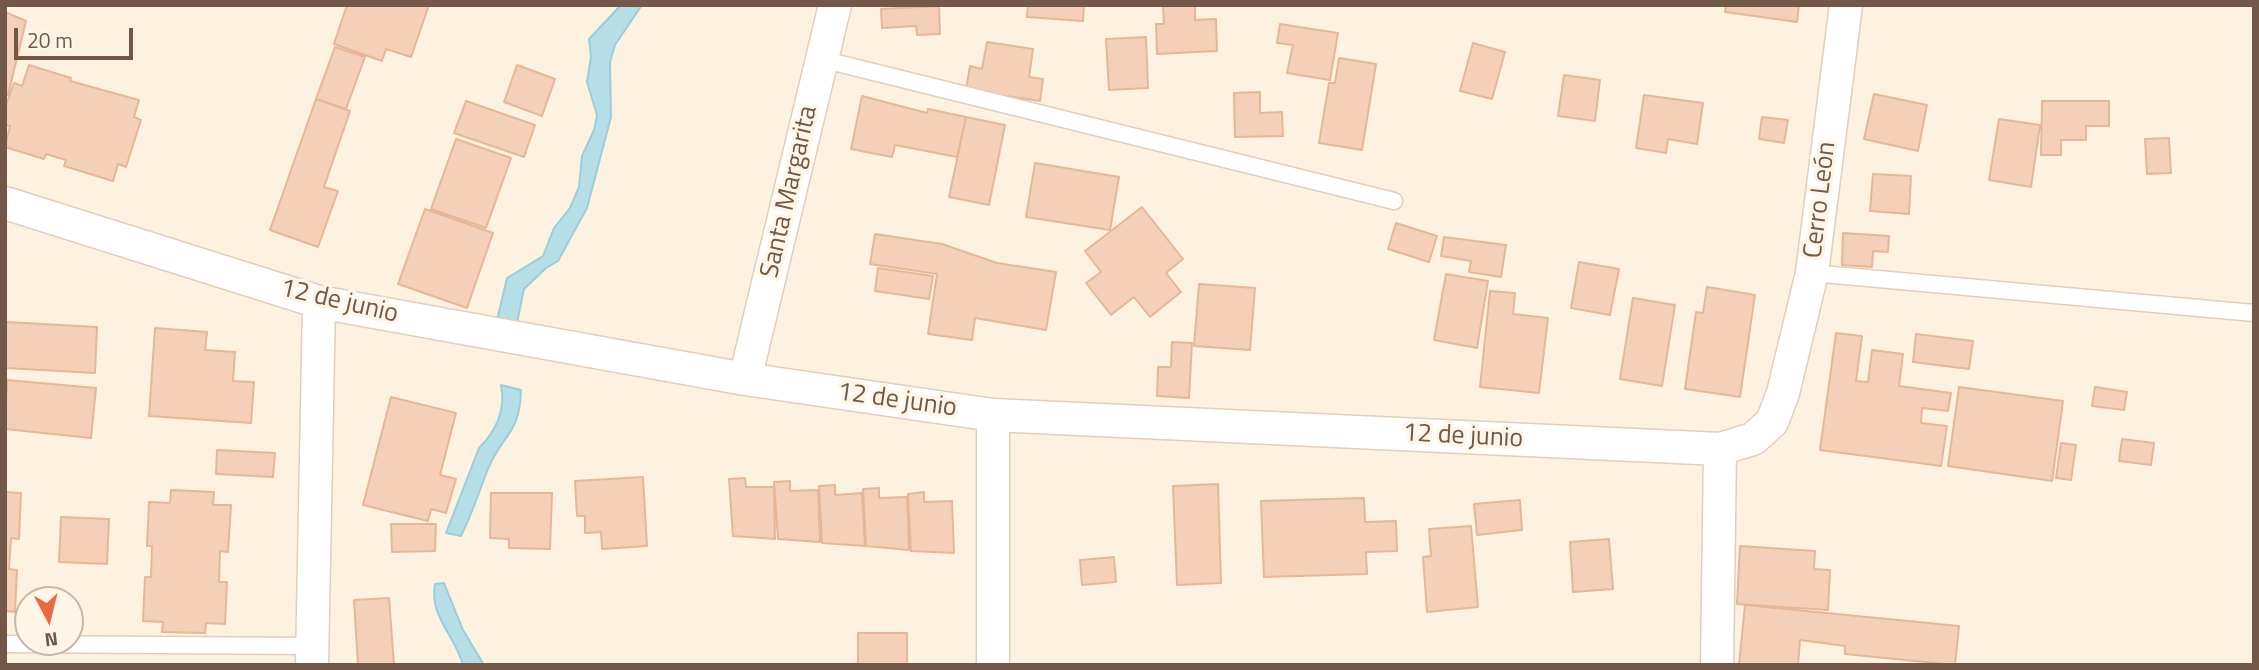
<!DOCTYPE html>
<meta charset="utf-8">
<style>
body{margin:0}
#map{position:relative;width:2259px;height:670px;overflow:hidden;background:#fdf2e0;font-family:"Titillium Web",sans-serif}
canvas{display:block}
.frame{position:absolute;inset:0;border:7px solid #745847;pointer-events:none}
.north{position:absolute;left:14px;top:586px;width:70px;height:70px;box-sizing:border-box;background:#fff6e7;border:2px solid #c7b7a7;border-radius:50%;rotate:173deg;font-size:19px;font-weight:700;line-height:28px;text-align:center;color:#745847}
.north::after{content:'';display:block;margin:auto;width:24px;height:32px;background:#ea6a41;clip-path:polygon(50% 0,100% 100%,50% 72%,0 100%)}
.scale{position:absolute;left:14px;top:28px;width:119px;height:32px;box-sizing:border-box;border:4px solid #745847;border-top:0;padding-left:9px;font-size:21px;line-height:24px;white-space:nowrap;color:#745847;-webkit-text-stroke:5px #fff6e7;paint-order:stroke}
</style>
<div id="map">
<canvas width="2259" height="670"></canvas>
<div class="frame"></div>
<div class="north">N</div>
<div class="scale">20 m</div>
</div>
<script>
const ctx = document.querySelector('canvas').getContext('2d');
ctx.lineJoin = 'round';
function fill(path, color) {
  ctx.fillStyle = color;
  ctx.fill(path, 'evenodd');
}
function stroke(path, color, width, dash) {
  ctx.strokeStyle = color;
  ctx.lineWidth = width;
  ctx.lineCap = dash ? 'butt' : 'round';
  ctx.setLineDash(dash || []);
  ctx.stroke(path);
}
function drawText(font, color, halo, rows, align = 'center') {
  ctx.font = font + ' "Titillium Web",sans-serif';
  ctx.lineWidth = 7;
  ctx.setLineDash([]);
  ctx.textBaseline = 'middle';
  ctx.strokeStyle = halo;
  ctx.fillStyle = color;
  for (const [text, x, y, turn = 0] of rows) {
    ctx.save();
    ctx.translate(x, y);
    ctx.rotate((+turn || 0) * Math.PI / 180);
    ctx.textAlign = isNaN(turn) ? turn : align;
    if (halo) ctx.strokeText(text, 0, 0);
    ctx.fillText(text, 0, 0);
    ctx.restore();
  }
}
const water = new Path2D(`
 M 621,5 L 642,5 L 615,45 L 610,62 L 611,117 L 587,208 L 558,261 L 546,268 L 524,289 L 517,323 L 497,320 L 507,278 L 543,256 L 554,228 L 570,208 L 579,187 L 582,156 L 594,130 L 597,115 L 587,82 L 591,57 L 589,39 Z
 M 501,385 L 521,390 C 520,435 502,434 488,469 C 479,492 472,514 461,536 L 446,533 L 479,448 C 496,431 506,410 501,385 Z
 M 444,583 L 463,630 L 484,665 L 463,665 C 455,635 429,617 435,584 Z`);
fill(water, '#b5dee6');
stroke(water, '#9bced8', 2);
const building = new Path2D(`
 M 347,5 L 429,5 L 411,57 L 386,49 L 382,61 L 334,44 Z
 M 1028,5 L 1084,5 L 1083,21 L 1027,17 Z
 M 1163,5 L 1195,5 L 1195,20 L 1216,19 L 1217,51 L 1157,54 L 1156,24 L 1164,24 Z
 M 1726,5 L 1799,5 L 1797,22 L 1725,12 Z
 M 939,6 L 940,34 L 917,35 L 916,26 L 882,28 L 881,9 Z
 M 5,12 L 26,21 L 8,95 L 5,94 Z
 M 1280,24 L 1338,33 L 1330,80 L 1287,73 L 1293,45 L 1277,43 Z
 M 1146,37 L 1148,88 L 1109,90 L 1106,39 Z
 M 987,42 L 1033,49 L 1029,77 L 1043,79 L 1040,101 L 966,90 L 970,66 L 982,69 Z
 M 1473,43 L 1505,52 L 1492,99 L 1460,91 Z
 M 335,47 L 365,57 L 346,109 L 316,99 Z
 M 1339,58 L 1376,64 L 1362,150 L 1319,143 L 1329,83 L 1335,83 Z
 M 29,65 L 71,78 L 70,81 L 139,100 L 134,117 L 141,120 L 126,167 L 118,164 L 113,181 L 64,166 L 66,160 L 46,154 L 44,159 L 5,147 L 10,126 L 5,125 L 5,108 L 14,83 L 22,86 Z
 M 517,65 L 555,79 L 542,116 L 504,102 Z
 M 1564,75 L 1600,80 L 1595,121 L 1558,116 Z
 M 1260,92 L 1260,113 L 1282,112 L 1283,136 L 1235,137 L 1234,93 Z
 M 1874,94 L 1927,105 L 1918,151 L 1864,139 Z
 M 1644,95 L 1703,103 L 1697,144 L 1668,139 L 1666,153 L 1636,148 Z
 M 862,96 L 927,113 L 928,109 L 966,117 L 957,157 L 895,145 L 892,157 L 851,149 Z
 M 316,99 L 350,111 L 324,187 L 338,191 L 318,247 L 270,230 Z
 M 466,101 L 535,125 L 524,157 L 454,133 Z
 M 2042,101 L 2109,101 L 2109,126 L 2086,126 L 2086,140 L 2061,140 L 2061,155 L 2041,155 Z
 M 966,117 L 1005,125 L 989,205 L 949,197 Z
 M 1762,117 L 1788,120 L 1784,143 L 1759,139 Z
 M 1999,119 L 2040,125 L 2031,187 L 1989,180 Z
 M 2169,138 L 2171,173 L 2147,174 L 2145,139 Z
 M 456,139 L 511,158 L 486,228 L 431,209 Z
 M 1035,163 L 1119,177 L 1110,230 L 1026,217 Z
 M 1873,174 L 1911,176 L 1909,214 L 1870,211 Z
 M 1142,207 L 1183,259 L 1166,273 L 1181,292 L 1150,317 L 1134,297 L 1111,315 L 1086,283 L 1101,272 L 1085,251 Z
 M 425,209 L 493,233 L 467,308 L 398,284 Z
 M 1396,223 L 1437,236 L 1429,262 L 1388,249 Z
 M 1843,233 L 1889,236 L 1888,252 L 1873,251 L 1872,267 L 1842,265 Z
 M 875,234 L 942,244 L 997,263 L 1056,272 L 1046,330 L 975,318 L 972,340 L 928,334 L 937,274 L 870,264 Z
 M 1444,237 L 1506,245 L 1501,277 L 1469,272 L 1471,261 L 1441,256 Z
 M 1579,262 L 1619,269 L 1610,315 L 1571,308 Z
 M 878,268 L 933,276 L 929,299 L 875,291 Z
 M 1446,274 L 1488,281 L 1477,348 L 1434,340 Z
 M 1199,284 L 1255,288 L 1250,350 L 1194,346 Z
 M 1707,287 L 1755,295 L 1740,397 L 1685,389 L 1696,312 L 1703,313 Z
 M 1490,291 L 1515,293 L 1513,314 L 1548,318 L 1539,393 L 1480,387 Z
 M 1633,298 L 1675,305 L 1662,386 L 1620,379 Z
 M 6,322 L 97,327 L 95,373 L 5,368 Z
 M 155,328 L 207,332 L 205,350 L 235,352 L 233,381 L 254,382 L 251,423 L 149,416 Z
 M 1836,333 L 1862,336 L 1856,381 L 1868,382 L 1872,350 L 1903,354 L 1899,386 L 1951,393 L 1948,411 L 1922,408 L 1921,423 L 1947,426 L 1941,466 L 1820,450 Z
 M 1916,334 L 1973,341 L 1969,369 L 1913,362 Z
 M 1172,342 L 1192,343 L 1189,398 L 1157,396 L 1158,367 L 1171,367 Z
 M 7,380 L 96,388 L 91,438 L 5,429 Z
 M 1959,387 L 2063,401 L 2052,481 L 1948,466 Z
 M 2095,387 L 2127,392 L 2124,410 L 2092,406 Z
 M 391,397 L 456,413 L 440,475 L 456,479 L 446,513 L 431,509 L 428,521 L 363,505 Z
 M 2122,439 L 2154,443 L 2151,465 L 2119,461 Z
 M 2061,443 L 2076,445 L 2071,480 L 2056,478 Z
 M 217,450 L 275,453 L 273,477 L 216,474 Z
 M 643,477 L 647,546 L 602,549 L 601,532 L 585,533 L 585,516 L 577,516 L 575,481 Z
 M 745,478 L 746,487 L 774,487 L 775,539 L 733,536 L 729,479 Z
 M 790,481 L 790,491 L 818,490 L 820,542 L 778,539 L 774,482 Z
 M 1218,484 L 1221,583 L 1177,585 L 1173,486 Z
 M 835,485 L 835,495 L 862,493 L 865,546 L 822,543 L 819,486 Z
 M 879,488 L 879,498 L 907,497 L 909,550 L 866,546 L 863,489 Z
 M 171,490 L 214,492 L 213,505 L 231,505 L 228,552 L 220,551 L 219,582 L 227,582 L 225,624 L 206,623 L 205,633 L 162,632 L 163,622 L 143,621 L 145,577 L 151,577 L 152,546 L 147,546 L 149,502 L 170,503 Z
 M 5,492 L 21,493 L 19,539 L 11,538 L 9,569 L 17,570 L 15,612 L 5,611 Z
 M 924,492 L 924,502 L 952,501 L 954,553 L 911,551 L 908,494 Z
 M 491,493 L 552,493 L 550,549 L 509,548 L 509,539 L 490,538 Z
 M 1364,498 L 1365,522 L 1396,521 L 1397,551 L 1366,552 L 1367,574 L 1264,577 L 1261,501 Z
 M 1520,500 L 1522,530 L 1477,535 L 1474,504 Z
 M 61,517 L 109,519 L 107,564 L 59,562 Z
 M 391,524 L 436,524 L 435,551 L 392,552 Z
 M 1471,526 L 1478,607 L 1427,612 L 1423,557 L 1431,556 L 1429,529 Z
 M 1609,539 L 1613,589 L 1573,592 L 1570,542 Z
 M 1740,546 L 1815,551 L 1814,569 L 1830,570 L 1828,610 L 1737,604 Z
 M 1114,557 L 1116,582 L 1082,585 L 1080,560 Z
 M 389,598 L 394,665 L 358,665 L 354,600 Z
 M 1745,605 L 1959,626 L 1955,665 L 1845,654 L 1845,646 L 1800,640 L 1798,665 L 1739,665 Z
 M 858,633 L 907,633 L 907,665 L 845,665 L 858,664 Z`);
fill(building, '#f3d0b7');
stroke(building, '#e6b797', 2);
const lane = new Path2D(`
 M 821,59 L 1394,201
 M 1812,273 L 2254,313
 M 5,644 L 312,646`);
const street = new Path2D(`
 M 5,203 L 319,302 L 745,379 L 993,415 L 1720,449 L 1753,439 L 1772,422 L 1783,393 L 1812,273 L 1846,5
 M 745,379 L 835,5
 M 993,415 L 993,665
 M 312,665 L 319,302
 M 1717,665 L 1720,449`);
stroke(lane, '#e1cebc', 19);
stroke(street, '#e1cebc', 35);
stroke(lane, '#fff', 16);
stroke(street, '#fff', 32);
drawText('26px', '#745847', '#fff6e7', [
 ["Santa Margarita",790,192,-77],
 ["Cerro León",1821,200,-83],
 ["12 de junio",339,302,13],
 ["12 de junio",897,401,8],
 ["12 de junio",1463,437,3]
]);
</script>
